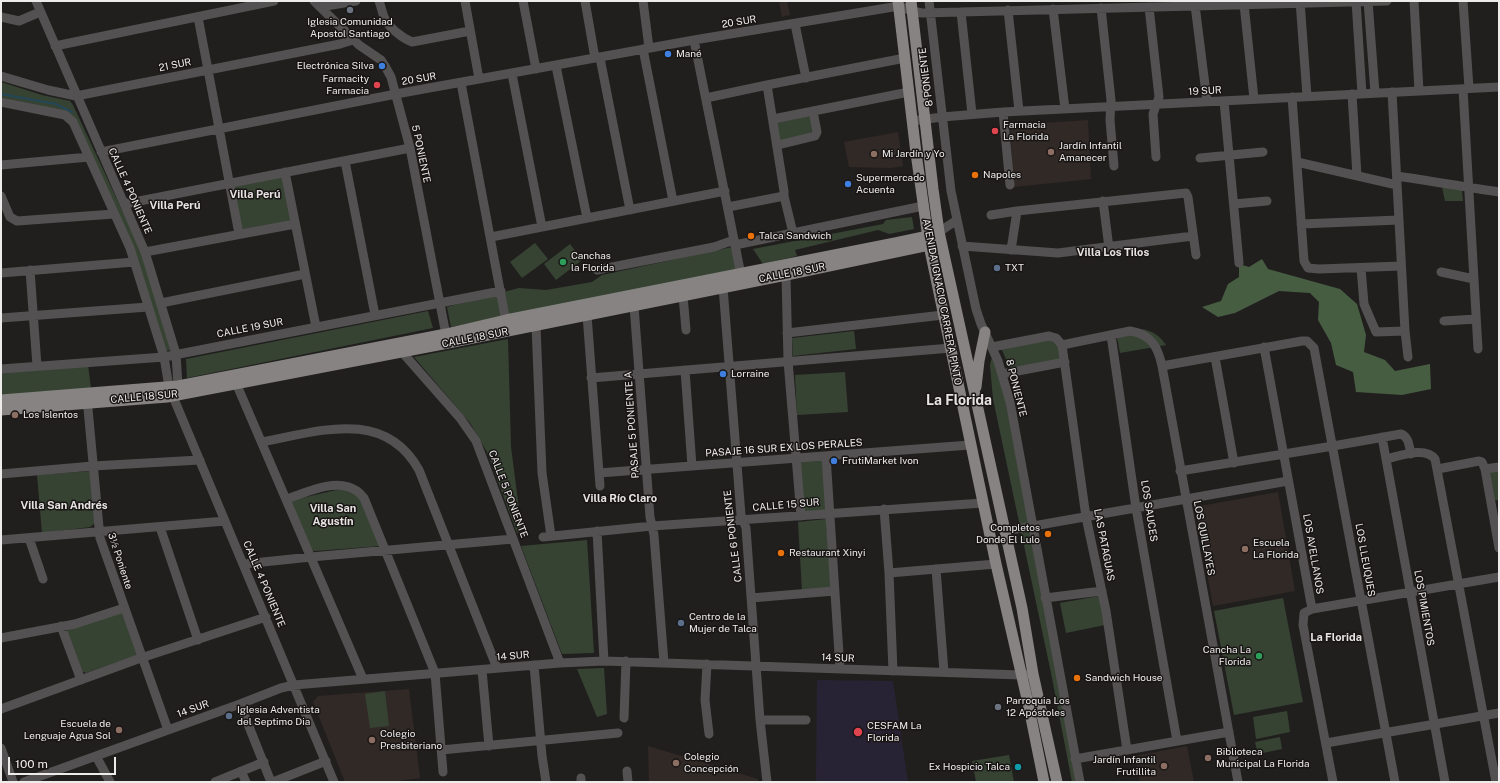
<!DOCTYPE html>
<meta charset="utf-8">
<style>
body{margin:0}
#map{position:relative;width:1500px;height:783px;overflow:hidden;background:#211f1e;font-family:"Public Sans",sans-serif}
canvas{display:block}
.frame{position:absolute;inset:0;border:2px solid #edeceb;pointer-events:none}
.scale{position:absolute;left:8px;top:757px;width:108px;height:18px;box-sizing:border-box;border:2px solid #edeceb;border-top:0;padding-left:5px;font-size:12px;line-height:14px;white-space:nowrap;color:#edeceb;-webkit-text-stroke:3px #181514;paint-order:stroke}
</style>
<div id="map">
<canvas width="1500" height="783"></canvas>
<div class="frame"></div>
<div class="scale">100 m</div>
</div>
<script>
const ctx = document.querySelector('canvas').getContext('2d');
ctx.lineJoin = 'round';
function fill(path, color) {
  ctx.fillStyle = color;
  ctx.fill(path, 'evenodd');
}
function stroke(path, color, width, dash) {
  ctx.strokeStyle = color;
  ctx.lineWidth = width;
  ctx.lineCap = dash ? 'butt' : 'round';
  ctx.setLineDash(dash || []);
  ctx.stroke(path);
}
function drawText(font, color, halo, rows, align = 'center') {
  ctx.font = font + ' "Public Sans",sans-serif';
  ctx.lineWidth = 3;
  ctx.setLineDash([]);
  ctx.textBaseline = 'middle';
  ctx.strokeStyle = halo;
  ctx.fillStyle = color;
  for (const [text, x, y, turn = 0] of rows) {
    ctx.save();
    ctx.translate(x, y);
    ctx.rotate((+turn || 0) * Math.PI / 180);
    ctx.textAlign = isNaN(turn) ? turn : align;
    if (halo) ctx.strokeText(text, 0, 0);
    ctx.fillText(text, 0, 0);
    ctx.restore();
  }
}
fill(new Path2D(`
 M 779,1 L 787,1 L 790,15 L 782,17 Z
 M 1088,120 L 1091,179 L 1014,187 L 1010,125 Z
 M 898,132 L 903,166 L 891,168 L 849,167 L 844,142 Z
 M 1278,492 L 1295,591 L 1213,606 L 1195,507 Z
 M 409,689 L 420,778 L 392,782 L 345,782 L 313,702 L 318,696 Z
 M 648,746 L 758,779 L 758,782 L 649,782 Z
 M 1187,746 L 1194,782 L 1140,782 L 1135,756 Z`), '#312926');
fill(new Path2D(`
 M 817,680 L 893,681 L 908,782 L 816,782 Z`), '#282334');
fill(new Path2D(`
 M 1,82 L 42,95 L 70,101 L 73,105 L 142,253 L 171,350 L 166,351 L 74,119 L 41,106 L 1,97 Z
 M 811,116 L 813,133 L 780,142 L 775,124 L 778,121 Z
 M 284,176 L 294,224 L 240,234 L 231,186 Z
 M 1442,187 L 1462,190 L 1463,201 L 1445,201 Z
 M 912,217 L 914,229 L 889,234 L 878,230 L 795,250 L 797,256 L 763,264 L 753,249 L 883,224 L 886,220 Z
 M 535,243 L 548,259 L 522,278 L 510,262 Z
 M 570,244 L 582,260 L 556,280 L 544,264 Z
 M 732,247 L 737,271 L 451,327 L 447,307 L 519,288 L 546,290 L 592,282 L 602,275 Z
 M 428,311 L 433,328 L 187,378 L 186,359 Z
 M 1141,329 C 1153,331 1159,335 1166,345 L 1120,353 L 1116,332 Z
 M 854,331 L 856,349 L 793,356 L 792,338 Z
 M 508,339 L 511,447 L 522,532 L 517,533 L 487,452 L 470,423 L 414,357 Z
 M 1051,339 L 1057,340 L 1062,361 L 1010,368 L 1001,348 Z
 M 992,357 L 1001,377 L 1077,782 L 1072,782 L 1051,673 L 993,399 L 990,365 Z
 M 88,365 L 91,388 L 1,395 L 1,371 Z
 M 845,372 L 848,412 L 797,415 L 795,375 Z
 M 823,458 L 827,510 L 802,512 L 798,460 Z
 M 1499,467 L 1499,500 L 1490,501 L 1485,469 Z
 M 91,471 L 95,523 L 90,527 L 42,533 L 37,475 Z
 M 345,488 L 360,497 L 381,546 L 315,551 L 310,550 L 289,501 Z
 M 826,519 L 831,589 L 802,591 L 798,522 Z
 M 587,540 L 594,653 L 562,654 L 521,546 Z
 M 1099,596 L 1105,625 L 1066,633 L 1060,603 Z
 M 1283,598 L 1303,702 L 1234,715 L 1214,611 Z
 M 122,612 L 137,655 L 86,673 L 81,671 L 66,632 L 69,628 Z
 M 604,668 L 607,714 L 597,717 L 577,669 Z
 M 385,691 L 389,726 L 370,728 L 365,694 Z
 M 1287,711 L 1290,732 L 1256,739 L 1253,717 Z
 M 1280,737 L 1282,749 L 1258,754 L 1255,742 Z
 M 1009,755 L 1014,782 L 976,782 L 972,761 Z`), '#364333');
fill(new Path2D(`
 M 1262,259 L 1268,269 L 1340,289 L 1357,304 L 1366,335 L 1364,352 L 1385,360 L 1395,371 L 1430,364 L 1431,389 L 1402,395 L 1356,392 L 1353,372 L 1336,365 L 1331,343 L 1318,320 L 1319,302 L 1310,293 L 1279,291 L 1235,313 L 1218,317 L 1202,307 L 1221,301 L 1228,284 L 1239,277 L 1239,264 L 1249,267 Z`), '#465d42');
stroke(new Path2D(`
 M 1,94 L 56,104 L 72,112`), '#234759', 2);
stroke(new Path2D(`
 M 36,1 L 145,252 L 176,354 L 178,386 L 175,391
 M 314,1 L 359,45 L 381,60 L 385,66 L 391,77 L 410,148 L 447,340
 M 379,1 C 381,6 382,12 384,17 C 388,27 402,38 412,42 L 470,31
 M 465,1 L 479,79
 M 523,1 L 536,69
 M 585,1 L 595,58
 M 643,1 L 649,48
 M 929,1 L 951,191 L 976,309 L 981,324 L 998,361 L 1010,402 L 1080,782
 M 1300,1 L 1307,96
 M 1356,1 L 1362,94
 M 1368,1 L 1375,93
 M 1414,1 L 1419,91
 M 1463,1 L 1469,88
 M 1244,4 L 1254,99
 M 1195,5 L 1207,101
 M 320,7 L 356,1
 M 1149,7 L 1159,97 L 1153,114 L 1156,157
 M 1101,8 L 1111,100 L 1110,120 L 1114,166
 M 1053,9 L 1065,109
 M 1008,10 L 1019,111
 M 961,12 L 972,114
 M 1,17 L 19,21 L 40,12
 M 198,17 L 239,234
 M 795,24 L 806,78
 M 694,40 L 742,280
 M 55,46 L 274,1
 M 643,49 L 673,201
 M 600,58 L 630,210
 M 556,66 L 587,218
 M 512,74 L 542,227
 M 1,76 L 48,90 L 76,96 L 340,44 L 353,40
 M 461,83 L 507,327
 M 767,85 L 784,191 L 784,196 L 793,233
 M 1463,89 L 1478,349
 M 1392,92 L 1405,331 L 1408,357
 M 1352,94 L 1357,176
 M 1292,97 L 1304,261 L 1308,268 L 1319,269 L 1401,266
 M 706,98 L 767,85 L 905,58
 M 1224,101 L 1239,263
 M 1,102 L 65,115 L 73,122 L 130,248 L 164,357 L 169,387 L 334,782
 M 1003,112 L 1010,185
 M 773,119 L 909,92
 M 912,121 L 942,117 L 1003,112 L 1499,87
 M 778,145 L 815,136 L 817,132 L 813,111
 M 101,152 L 396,94 L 694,40 L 899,6 L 912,11 L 922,13 L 1387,1
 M 1200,158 L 1263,152
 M 345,161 L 375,315
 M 1297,162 L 1397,185
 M 1,165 L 89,157
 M 285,172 L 316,327
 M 1397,176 C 1431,181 1465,187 1499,192
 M 1,196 L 10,217 L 17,221 L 114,214
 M 1103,201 L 1109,248
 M 124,204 L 410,148
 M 1234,204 L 1267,201
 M 728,207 L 784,196
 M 991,215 L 1017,211 L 1186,193 L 1188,197 L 1196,255
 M 1301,224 L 1399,220
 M 939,232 L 957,220
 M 491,237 L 725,191
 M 735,245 L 923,206
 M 962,246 L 1058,253 L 1193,236
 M 1011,250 L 1017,211
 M 145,252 L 295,224
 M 1361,268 L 1364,304 L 1376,332 L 1405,331
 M 30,270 L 37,366
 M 597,270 L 714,247 L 734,240
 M 1441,272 L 1474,279
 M 1,273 L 134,262
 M 786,275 L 788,361 L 801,516
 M 723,287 L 741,515 L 746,528 L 760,720 L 767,782
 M 683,296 L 686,330
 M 161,303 L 305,274
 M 634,306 L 650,517 L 654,535 L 664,663
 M 587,315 L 600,486
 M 1,318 L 148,307
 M 1444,321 L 1476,319
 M 536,326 L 542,473 L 551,536
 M 787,333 L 943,315
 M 1111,335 L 1136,508 L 1177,741
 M 1062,345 L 1130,331 C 1151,334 1158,347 1162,366 L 1238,782
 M 1062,345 L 1086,517 L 1106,611 L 1127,750
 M 992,347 L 1049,336 L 1056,338 L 1062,345
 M 1264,347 L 1312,609
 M 402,352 L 460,418 L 476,441 L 560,663
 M 1215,357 L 1234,463
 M 1162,366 L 1302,341 L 1307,341 L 1314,348 L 1395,782
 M 1,369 L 164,357 L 501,291
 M 685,370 L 692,466
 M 1002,374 L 1065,362
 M 591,378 L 951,348
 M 236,383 L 363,679
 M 87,398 L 100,538 L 168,730
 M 1382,437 L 1445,782
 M 262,442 C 317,432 384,407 419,470 L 497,668
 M 826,456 L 840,669
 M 1386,459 C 1400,456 1425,446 1435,459 L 1496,782
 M 1438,469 L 1479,461 L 1482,462 L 1485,469 L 1499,548
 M 1485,469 L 1499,467
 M 1180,471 L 1333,446 L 1401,434 C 1409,437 1409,446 1411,454
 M 599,473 L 970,445
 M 1,474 L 93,466 L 200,460
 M 287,499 C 307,492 337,477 357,491 C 360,493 362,496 364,498 L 435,673 L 443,772
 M 884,509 L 889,573 L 893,671
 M 160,527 L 198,640
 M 597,531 L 604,661
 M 1005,531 L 1288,481
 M 543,537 L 652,526 L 983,503
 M 29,538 L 43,579
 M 1,540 L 225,521
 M 244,564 L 311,557 L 513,539
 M 936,569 L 944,672
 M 889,573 L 996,564
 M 751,598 L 834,591
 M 1045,598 L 1102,591
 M 61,626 L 81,680
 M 1,638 L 75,624 L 124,608
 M 707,664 L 705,700 L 709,734
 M 534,665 L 542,756 L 546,782
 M 482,670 L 489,746
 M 240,704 L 271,782
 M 1,709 L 138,659 L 266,617
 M 624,718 L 626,661
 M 760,720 L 806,720
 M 1326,743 L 1499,713
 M 1,748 L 13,782
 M 441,750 L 618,733
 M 96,756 L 110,782
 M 1075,759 L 1229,732
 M 241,771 L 246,782
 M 627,771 L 628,782
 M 581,778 L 581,782
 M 24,782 L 240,704 L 281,688 L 294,685 L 560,663 L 604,661 L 1021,675 L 1033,674
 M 215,782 L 264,762
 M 273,782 L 326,761
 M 1333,782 L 1303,625 L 1304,613 L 1312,609 L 1499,577`), '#535151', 9);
stroke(new Path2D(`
 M 898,1 L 916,153 L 929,245 L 996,564 L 1028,703 L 1044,782
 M 911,1 L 933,189 L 939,232 L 1022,608 L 1033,674 L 1057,782
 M 976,387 L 979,361 L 985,332
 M 1,400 L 178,386 L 446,334 L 506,320 L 895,243 L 927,236 L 938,228
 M 1,410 L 167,397 L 448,343 L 786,275 L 929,245 L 939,232`), '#868382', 11);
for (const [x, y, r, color] of [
 [350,10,4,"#6b7280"],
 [668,54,4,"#3f7fe0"],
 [382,66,4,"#3f7fe0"],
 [377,85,4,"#e0444e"],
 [995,131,4,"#e0444e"],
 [1051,152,4,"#8d6e63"],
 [874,154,4,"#8d6e63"],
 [975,175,4,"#e8710a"],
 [848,184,4,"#3f7fe0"],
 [751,236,4,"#e8710a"],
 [563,262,4,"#2e9e5b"],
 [997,268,4,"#5c6f8a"],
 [723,374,4,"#3f7fe0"],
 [15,415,4,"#8d6e63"],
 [834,461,4,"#3f7fe0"],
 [1048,534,4,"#e8710a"],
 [1245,549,4,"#8d6e63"],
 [781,553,4,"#e8710a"],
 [681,623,4,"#5c6f8a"],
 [1259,656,4,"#2e9e5b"],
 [1077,678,4,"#e8710a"],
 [998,707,4,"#6b7280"],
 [229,716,4,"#5c6f8a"],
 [119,730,4,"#8d6e63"],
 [858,732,5,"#e0444e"],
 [372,740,4,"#8d6e63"],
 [1208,758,4,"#8d6e63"],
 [676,763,4,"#8d6e63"],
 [1164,766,4,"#8d6e63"],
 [1018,767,4,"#0f9aa8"]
]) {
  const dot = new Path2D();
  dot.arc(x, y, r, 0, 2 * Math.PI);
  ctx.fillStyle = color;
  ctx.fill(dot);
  stroke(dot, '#181514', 1.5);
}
drawText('10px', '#edeceb', '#181514', [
 ["Iglesia Comunidad",350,22,"center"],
 ["Apostol Santiago",350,34,"center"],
 ["Mané",676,54],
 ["Electrónica Silva",374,66,"right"],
 ["Farmacity",369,79,"right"],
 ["Farmacia",369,91,"right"],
 ["Farmacia",1003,125],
 ["La Florida",1003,137],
 ["Jardín Infantil",1059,146],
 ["Amanecer",1059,158],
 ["Mi Jardín y Yo",882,154],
 ["Napoles",983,175],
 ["Supermercado",856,178],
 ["Acuenta",856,190],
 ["Talca Sandwich",759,236],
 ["Canchas",571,256],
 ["la Florida",571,268],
 ["TXT",1005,268],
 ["Lorraine",731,374],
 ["Los Islentos",23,415],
 ["FrutiMarket Ivon",842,461],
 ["Completos",1040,528,"right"],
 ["Donde El Lulo",1040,540,"right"],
 ["Escuela",1253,543],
 ["La Florida",1253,555],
 ["Restaurant Xinyi",789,553],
 ["Centro de la",689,617],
 ["Mujer de Talca",689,629],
 ["Cancha La",1251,650,"right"],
 ["Florida",1251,662,"right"],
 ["Sandwich House",1085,678],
 ["Parroquia Los",1006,701],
 ["12 Apóstoles",1006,713],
 ["Iglesia Adventista",237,710],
 ["del Septimo Dia",237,722],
 ["Escuela de",111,724,"right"],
 ["Lenguaje Agua Sol",111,736,"right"],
 ["CESFAM La",867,726],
 ["Florida",867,738],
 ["Colegio",380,734],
 ["Presbiteriano",380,746],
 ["Biblioteca",1216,752],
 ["Municipal La Florida",1216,764],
 ["Colegio",684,757],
 ["Concepción",684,769],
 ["Jardín Infantil",1156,760,"right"],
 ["Frutillita",1156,772,"right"],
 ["Ex Hospicio Talca",1010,767,"right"]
], 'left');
drawText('10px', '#edeceb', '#181514', [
 ["20 SUR",739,22,-9],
 ["21 SUR",175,65,-11],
 ["8 PONIENTE",926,77,-97],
 ["20 SUR",419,79,-10],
 ["19 SUR",1205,91,-3],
 ["5 PONIENTE",421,154,78],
 ["CALLE 4 PONIENTE",130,191,66],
 ["CALLE 18 SUR",792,273,-11],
 ["AVENIDA IGNACIO CARRERA PINTO",942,302,79],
 ["CALLE 19 SUR",250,328,-11],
 ["CALLE 18 SUR",475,338,-11],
 ["8 PONIENTE",1016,388,76],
 ["CALLE 18 SUR",144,397,-5],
 ["PASAJE 5 PONIENTE A",632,425,-94],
 ["PASAJE 16 SUR EX LOS PERALES",784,448,-4],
 ["CALLE 5 PONIENTE",508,494,69],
 ["CALLE 15 SUR",786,505,-5],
 ["LOS SAUCES",1149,511,81],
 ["CALLE 6 PONIENTE",733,536,-97],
 ["LOS QUILLAYES",1204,538,79],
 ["LAS PATAGUAS",1104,545,79],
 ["LOS AVELLANOS",1313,554,80],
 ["LOS LLEUQUES",1365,560,80],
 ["3½ Poniente",120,561,72],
 ["CALLE 4 PONIENTE",264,584,67],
 ["LOS PIMIENTOS",1424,608,80],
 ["14 SUR",513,656,-5],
 ["14 SUR",838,658,2],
 ["14 SUR",193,709,-20]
]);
drawText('bold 11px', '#e7e3e2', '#181514', [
 ["Villa Perú",255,195],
 ["Villa Perú",175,206],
 ["Villa Los Tilos",1113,253],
 ["Villa Río Claro",620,499],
 ["Villa San Andrés",64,506],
 ["Villa San",333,509],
 ["Agustín",333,522],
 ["La Florida",1336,638]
]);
drawText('bold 14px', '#e7e3e2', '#181514', [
 ["La Florida",959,401]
]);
</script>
